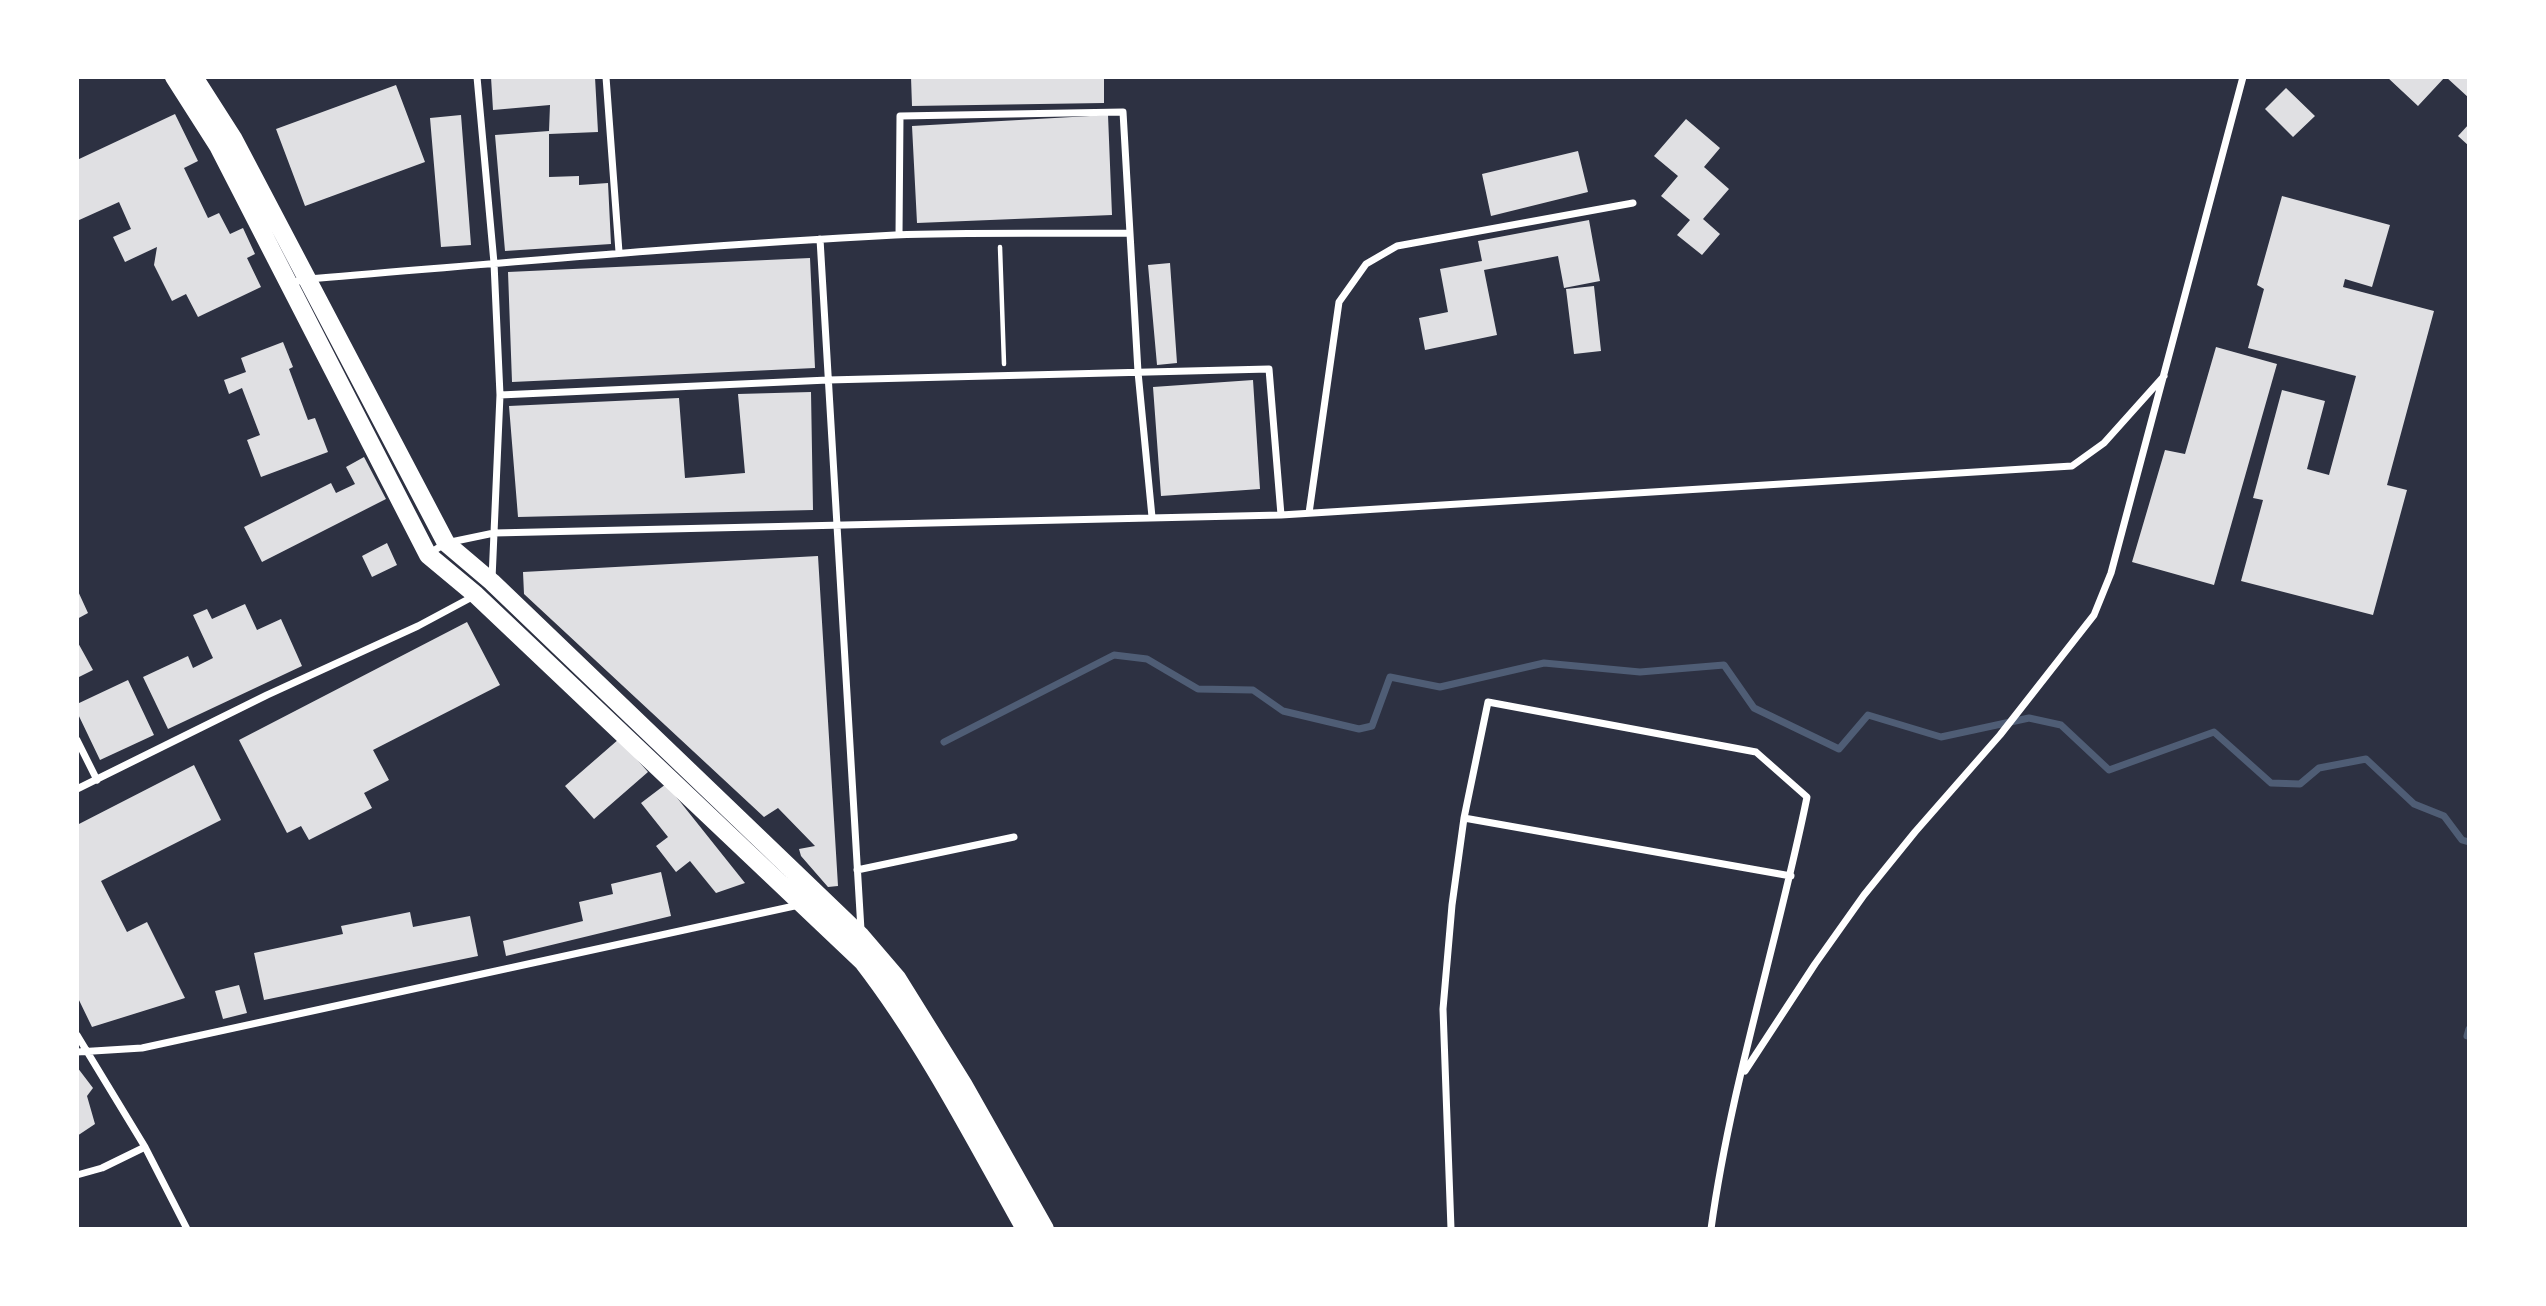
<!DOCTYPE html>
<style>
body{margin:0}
#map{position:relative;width:2546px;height:1306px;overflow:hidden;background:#2d3142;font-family:"Titillium Web",sans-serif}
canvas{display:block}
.frame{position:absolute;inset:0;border:79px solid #fff;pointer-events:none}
</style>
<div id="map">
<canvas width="2546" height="1306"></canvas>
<div class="frame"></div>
</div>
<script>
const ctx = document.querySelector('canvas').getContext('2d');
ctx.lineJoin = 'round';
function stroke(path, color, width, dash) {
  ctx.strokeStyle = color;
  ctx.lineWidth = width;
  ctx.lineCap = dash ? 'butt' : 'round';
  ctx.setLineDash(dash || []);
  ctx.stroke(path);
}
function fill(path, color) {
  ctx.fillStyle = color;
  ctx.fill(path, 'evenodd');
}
stroke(new Path2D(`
 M 944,742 L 1114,655 L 1147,659 L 1198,689 L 1253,690 L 1283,711 L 1359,729 L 1372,726 L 1390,677 L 1440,687 L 1544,663 L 1640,672 L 1724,665 L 1754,708 L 1839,749 L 1868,715 L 1941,737 L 2029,718 L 2061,725 L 2109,770 L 2214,732 L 2271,783 L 2300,784 L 2319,768 L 2366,759 L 2414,804 L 2444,816 L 2462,840 L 2469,842
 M 2469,1029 L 2467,1036 L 2469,1036`), '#4f5d75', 7);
fill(new Path2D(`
 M 491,77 L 595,77 L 598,132 L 549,134 L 549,177 L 579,176 L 579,185 L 608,183 L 611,244 L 505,251 L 495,135 L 549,131 L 550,105 L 493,110 Z
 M 911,77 L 1104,77 L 1104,103 L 912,106 Z
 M 2387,77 L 2445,77 L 2418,106 Z
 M 2446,77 L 2469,77 L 2469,98 Z
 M 396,85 L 425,162 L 305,206 L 276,129 Z
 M 2286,88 L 2315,116 L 2293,137 L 2265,109 Z
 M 175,114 L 198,161 L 184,168 L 208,218 L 219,213 L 230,234 L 243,228 L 255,254 L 247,258 L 261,287 L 198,317 L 186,294 L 172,301 L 154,265 L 157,247 L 125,262 L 113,237 L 131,229 L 119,202 L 77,221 L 77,160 Z
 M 461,115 L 471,245 L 441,247 L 430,118 Z
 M 1108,115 L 1112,215 L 917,223 L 912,126 Z
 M 1686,119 L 1720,148 L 1704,167 L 1729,189 L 1703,219 L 1720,234 L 1702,255 L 1677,235 L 1690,220 L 1661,196 L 1678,176 L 1654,156 Z
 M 2469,124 L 2469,146 L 2458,136 Z
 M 1578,151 L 1588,192 L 1491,216 L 1482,174 Z
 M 2282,196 L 2390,225 L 2372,287 L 2345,279 L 2343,287 L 2434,311 L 2387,485 L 2407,490 L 2373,615 L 2241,581 L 2263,500 L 2253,498 L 2282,390 L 2325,401 L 2307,469 L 2329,475 L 2356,376 L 2248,348 L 2264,289 L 2257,285 Z
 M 1589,220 L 1600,281 L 1564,288 L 1558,256 L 1484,270 L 1497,335 L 1425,350 L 1419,318 L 1448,312 L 1440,269 L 1482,261 L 1478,241 Z
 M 810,258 L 815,368 L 512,382 L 508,272 Z
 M 1170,263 L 1177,363 L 1157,365 L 1148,265 Z
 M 1594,286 L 1601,351 L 1574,354 L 1566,289 Z
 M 283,342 L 293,367 L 289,369 L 308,420 L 315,418 L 328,452 L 261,477 L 247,440 L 260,435 L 242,388 L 229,394 L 224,380 L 246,372 L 241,358 Z
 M 2216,347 L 2277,364 L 2214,585 L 2132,562 L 2165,450 L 2185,454 Z
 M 1253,380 L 1260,489 L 1161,496 L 1153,387 Z
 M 811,392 L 813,510 L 518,517 L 509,406 L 679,398 L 685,478 L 745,473 L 738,394 Z
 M 364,457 L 386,499 L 262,562 L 244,527 L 331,483 L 336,493 L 355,484 L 346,467 Z
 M 387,543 L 397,565 L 372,577 L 362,556 Z
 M 818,556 L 838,886 L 828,887 L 801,856 L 799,849 L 815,846 L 778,808 L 764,817 L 524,594 L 523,572 Z
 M 77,589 L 88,613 L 77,619 Z
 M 245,604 L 257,630 L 281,619 L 302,666 L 168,729 L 143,677 L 188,656 L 193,668 L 213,658 L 193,615 L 207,609 L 212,619 Z
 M 467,622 L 500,685 L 373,750 L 389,780 L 364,793 L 372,808 L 309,840 L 301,826 L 287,833 L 239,740 Z
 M 77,641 L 93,670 L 77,678 Z
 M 128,680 L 154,735 L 100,760 L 77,712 L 77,704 Z
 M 619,739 L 648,772 L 594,819 L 565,786 Z
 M 194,765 L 221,820 L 101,881 L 127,932 L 147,922 L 185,998 L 92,1027 L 77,996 L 77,825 Z
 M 666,784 L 745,883 L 716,893 L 690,861 L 676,872 L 656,846 L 668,837 L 641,803 Z
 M 661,872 L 671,916 L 506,956 L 503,941 L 583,921 L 579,902 L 613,894 L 611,884 Z
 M 410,912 L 413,927 L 470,916 L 478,956 L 264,1000 L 254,953 L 343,934 L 341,926 Z
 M 239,985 L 247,1013 L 223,1019 L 215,991 Z
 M 77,1067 L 93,1088 L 87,1096 L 95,1124 L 77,1136 Z`), '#e0e0e3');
stroke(new Path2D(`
 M 1000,247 L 1004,364`), '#fff', 4.5);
stroke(new Path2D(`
 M 477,77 L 494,263 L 500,395 L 492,579
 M 606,77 L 619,252
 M 899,235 L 900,116 L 1123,112 L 1138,372 L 1152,517
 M 820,239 L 861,930
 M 290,283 L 307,279 C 503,263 699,245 895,235 C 973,232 1051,234 1129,233
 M 500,395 L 828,380 L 1269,369 L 1281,515
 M 1309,513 L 1339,302 L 1366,264 L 1397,246 L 1633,203
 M 430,553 L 446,543 L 494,533 L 1281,515 L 2072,466 L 2104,443 L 2164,376
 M 77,740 L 97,780
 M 77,789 L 267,695 L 418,626 L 474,596
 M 1464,818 L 1791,876
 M 857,870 L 1014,837
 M 77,1035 L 145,1147 L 187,1229
 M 77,1052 L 142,1048 L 799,905
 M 1745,1071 L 1815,964 L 1864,895 L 1915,832 L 2000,735 L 2094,615 L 2111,573 L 2243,77
 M 77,1175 L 102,1168 L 145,1147
 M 1451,1229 L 1443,1009 L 1452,905 L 1464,818 L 1488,702 L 1756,752 L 1807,797 C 1778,941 1731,1083 1711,1229`), '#fff', 7);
stroke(new Path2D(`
 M 174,77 L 218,146 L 428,555 L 476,595 L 863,962 C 926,1044 974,1138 1025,1229
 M 194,77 L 233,138 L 446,543 L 492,582 L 861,936 L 897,978 L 963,1084 L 1045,1229`), '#fff', 18);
</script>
